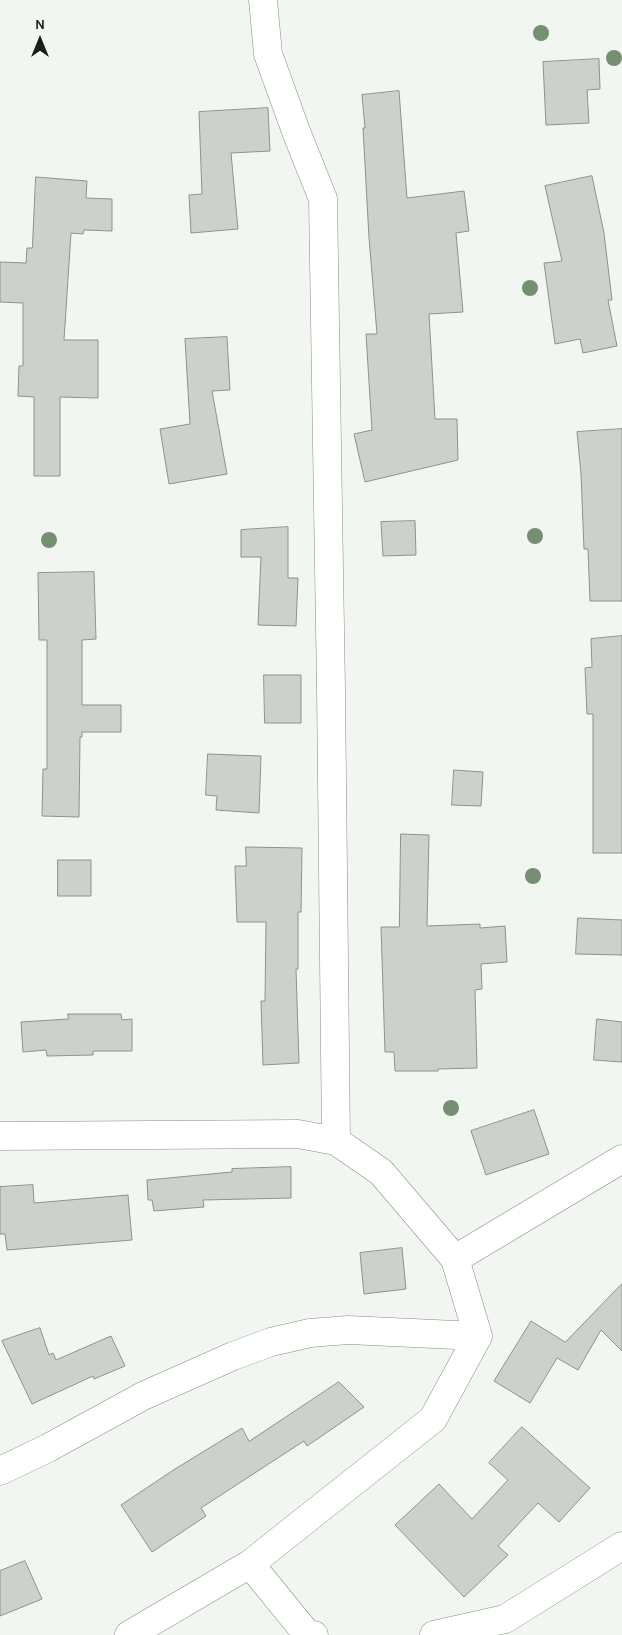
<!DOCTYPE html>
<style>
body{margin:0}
#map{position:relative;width:622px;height:1635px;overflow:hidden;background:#f2f6f1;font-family:Karla,sans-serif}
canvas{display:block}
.north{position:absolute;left:15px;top:15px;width:50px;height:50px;-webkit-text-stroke:4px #f2f6f1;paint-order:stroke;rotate:0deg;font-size:14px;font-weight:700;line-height:20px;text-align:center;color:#1a1c1a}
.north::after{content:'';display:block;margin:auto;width:18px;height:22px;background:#1a1c1a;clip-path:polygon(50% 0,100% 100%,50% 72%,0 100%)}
</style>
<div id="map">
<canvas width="622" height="1635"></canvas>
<div class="north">N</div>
</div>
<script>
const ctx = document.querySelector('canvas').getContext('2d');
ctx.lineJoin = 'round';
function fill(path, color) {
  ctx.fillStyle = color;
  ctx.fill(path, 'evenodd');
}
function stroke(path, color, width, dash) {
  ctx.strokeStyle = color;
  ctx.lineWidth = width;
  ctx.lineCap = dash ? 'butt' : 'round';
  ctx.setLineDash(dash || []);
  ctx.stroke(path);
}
const building = new Path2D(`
 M 599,59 L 600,89 L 587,90 L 589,123 L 546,125 L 543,62 Z
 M 399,91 L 407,198 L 464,191 L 469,231 L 456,233 L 463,312 L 429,314 L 435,419 L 457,419 L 458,460 L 365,482 L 354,434 L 372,430 L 366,334 L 377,334 L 369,238 L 363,128 L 365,128 L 362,95 Z
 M 268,108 L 270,151 L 231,153 L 238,229 L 191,233 L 189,195 L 202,194 L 199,112 Z
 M 592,176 L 604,233 L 612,300 L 608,300 L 617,346 L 583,353 L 580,339 L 555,344 L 544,263 L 562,261 L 545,186 Z
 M 36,177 L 87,181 L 86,198 L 112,199 L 112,231 L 84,230 L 83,234 L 71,233 L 64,340 L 98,340 L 98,398 L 60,397 L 60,476 L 34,476 L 34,397 L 18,396 L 19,366 L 23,366 L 23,303 L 0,302 L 0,262 L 26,263 L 27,248 L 32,248 Z
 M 227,337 L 230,390 L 212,391 L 227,474 L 169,484 L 160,429 L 190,424 L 185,339 Z
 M 622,429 L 622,601 L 590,601 L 588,549 L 584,549 L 581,474 L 577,432 Z
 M 415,521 L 416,555 L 383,556 L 381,522 Z
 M 288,527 L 288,578 L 298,578 L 296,626 L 258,625 L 261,557 L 241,557 L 241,530 Z
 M 94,572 L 96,639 L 82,640 L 82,705 L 121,705 L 121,732 L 82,732 L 82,737 L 80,737 L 79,817 L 42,816 L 43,769 L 47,769 L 47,640 L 39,640 L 38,573 Z
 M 622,636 L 622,853 L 593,853 L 593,714 L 587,714 L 585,668 L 592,667 L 591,639 Z
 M 264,675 L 301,675 L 301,723 L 265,723 Z
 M 208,754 L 261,756 L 259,813 L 216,810 L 217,796 L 206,795 Z
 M 454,770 L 483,772 L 481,806 L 452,805 Z
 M 401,834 L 429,835 L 427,926 L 480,924 L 480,928 L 505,926 L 507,962 L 481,964 L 482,989 L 475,990 L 477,1068 L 438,1069 L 438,1071 L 395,1071 L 394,1052 L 385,1052 L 381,927 L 399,927 Z
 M 246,847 L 302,848 L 301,912 L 298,912 L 298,969 L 296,969 L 299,1063 L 263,1065 L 261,1001 L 265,1001 L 266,922 L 237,922 L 235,866 L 246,866 Z
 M 58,860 L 91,860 L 91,896 L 58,896 Z
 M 578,918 L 622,920 L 622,955 L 576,954 Z
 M 68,1014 L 121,1014 L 122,1020 L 132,1019 L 132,1051 L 93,1051 L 93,1055 L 47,1056 L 46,1050 L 23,1052 L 21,1022 L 68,1019 Z
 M 597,1019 L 622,1022 L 622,1062 L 594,1060 Z
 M 534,1110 L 549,1154 L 486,1175 L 471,1131 Z
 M 291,1167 L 291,1198 L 203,1200 L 204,1207 L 154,1211 L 152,1200 L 148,1200 L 147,1180 L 232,1172 L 232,1169 Z
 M 33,1185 L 34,1203 L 128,1195 L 132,1240 L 7,1250 L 5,1234 L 0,1234 L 0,1187 Z
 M 402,1248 L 406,1289 L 364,1294 L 360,1253 Z
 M 622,1284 L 622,1351 L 601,1330 L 578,1370 L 557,1358 L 530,1403 L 494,1381 L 531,1321 L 565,1342 Z
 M 40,1328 L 49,1355 L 53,1353 L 56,1360 L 111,1336 L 125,1366 L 94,1379 L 93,1376 L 32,1404 L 2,1341 Z
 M 339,1382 L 364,1407 L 307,1446 L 304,1441 L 201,1508 L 206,1516 L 152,1552 L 121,1505 L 175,1469 L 242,1428 L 249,1441 Z
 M 522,1427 L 590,1488 L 559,1522 L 538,1503 L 498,1546 L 508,1555 L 464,1597 L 395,1525 L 439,1484 L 472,1519 L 508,1480 L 489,1463 Z
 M 25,1561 L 42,1599 L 0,1616 L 0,1571 Z`);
fill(building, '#ccd1cb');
stroke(building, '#8e928d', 1);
const minor = new Path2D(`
 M 263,0 L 268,54 L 297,134 L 323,199 L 331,690 L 336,1141
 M 0,1136 L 298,1134 L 336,1141 L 381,1172 L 455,1259 L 478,1336 L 433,1419 L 250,1564 L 129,1635
 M 455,1259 L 622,1159
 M 0,1471 L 48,1448 L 143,1396 L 233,1356 L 271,1342 L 310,1333 L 348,1330 L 478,1336
 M 250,1564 L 307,1634 L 314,1635
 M 434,1635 L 505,1619 L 622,1546`);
stroke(minor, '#898d88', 29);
stroke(minor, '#fff', 28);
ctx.fillStyle = '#748f71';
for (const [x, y] of [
 [541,33],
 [614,58],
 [530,288],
 [535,536],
 [49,540],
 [533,876],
 [451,1108]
]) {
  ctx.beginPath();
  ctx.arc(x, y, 8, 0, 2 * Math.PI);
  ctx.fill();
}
</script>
